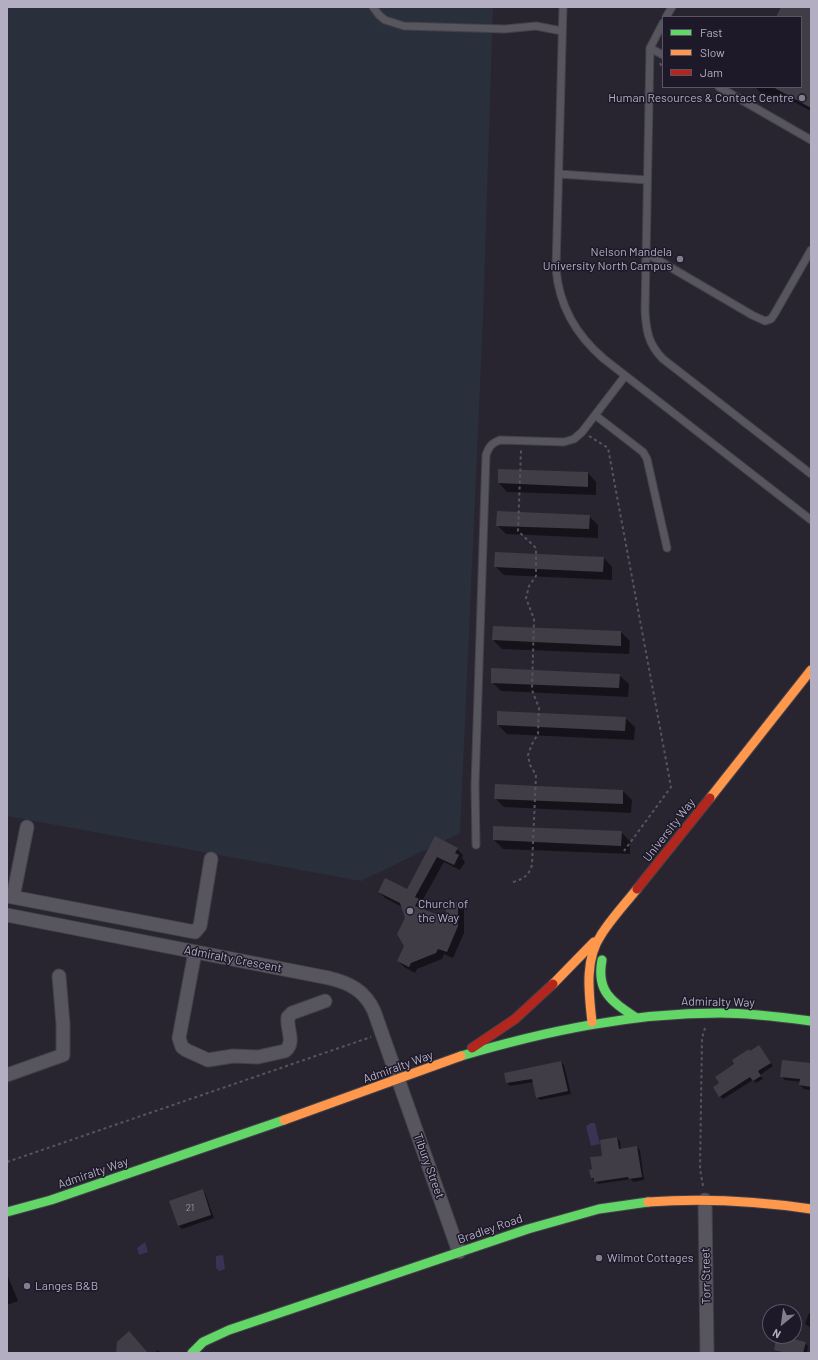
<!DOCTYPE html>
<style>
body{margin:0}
#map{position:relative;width:818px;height:1360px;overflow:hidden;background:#282530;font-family:Barlow,sans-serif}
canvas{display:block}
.frame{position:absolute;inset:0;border:8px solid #b3aec2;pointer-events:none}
.legend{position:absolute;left:662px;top:16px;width:140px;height:72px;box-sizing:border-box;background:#1d1929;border:1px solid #595566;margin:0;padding:5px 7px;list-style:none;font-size:12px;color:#b3aec2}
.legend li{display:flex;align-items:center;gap:8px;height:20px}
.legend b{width:20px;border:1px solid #595566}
.north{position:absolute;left:762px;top:1304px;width:40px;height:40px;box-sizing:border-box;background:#1d1929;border:1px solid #595566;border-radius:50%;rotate:209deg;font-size:11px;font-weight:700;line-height:16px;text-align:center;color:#b3aec2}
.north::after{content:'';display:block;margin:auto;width:14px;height:18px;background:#827e8f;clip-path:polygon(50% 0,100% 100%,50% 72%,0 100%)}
</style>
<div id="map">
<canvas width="818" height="1360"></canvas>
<div class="frame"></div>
<ul class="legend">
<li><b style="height:5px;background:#63d668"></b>Fast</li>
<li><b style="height:5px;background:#ff974d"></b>Slow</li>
<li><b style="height:5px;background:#b3261e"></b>Jam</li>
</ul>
<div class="north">N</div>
</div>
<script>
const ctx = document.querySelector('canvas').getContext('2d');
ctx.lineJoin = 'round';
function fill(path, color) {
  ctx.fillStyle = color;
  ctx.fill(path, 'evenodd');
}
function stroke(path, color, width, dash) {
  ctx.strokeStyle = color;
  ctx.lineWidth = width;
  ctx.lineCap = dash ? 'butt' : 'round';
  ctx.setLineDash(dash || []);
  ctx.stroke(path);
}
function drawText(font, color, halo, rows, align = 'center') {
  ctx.font = font + ' Barlow,sans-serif';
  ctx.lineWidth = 3;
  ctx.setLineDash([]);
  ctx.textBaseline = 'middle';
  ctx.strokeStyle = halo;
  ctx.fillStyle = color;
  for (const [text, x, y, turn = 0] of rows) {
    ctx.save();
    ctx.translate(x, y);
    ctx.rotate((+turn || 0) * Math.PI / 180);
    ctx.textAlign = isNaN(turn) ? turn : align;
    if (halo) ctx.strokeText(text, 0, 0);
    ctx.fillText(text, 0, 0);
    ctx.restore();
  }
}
fill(new Path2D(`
 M 7,7 L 493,7 L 483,318 L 460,833 L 361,881 L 7,816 Z`), '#29303c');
fill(new Path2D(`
 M 591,1123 L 595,1123 L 600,1144 L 591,1146 L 586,1126 Z
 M 145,1242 L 148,1252 L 139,1255 L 137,1248 Z
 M 223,1255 L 225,1269 L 219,1271 L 216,1268 L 216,1256 Z`), '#3a3354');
fill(new Path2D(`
 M 782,7 L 811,7 L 811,111 L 781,95 L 777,102 L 762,94 L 755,87 L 801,87 L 801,17 L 777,17 Z
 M 588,473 L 596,482 L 596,495 L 507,492 L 499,483 Z
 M 589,516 L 598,525 L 598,538 L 506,534 L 497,525 Z
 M 604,558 L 612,567 L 612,580 L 504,575 L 495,566 Z
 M 621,632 L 630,641 L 629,654 L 502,649 L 493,640 Z
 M 619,675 L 629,684 L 628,697 L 501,691 L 492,682 Z
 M 498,712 L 625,718 L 635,727 L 634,740 L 507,734 L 498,725 Z
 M 623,791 L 632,800 L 631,813 L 504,807 L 495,798 Z
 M 621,832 L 630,841 L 630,854 L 503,849 L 494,840 Z
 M 435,837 L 457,849 L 463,855 L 462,858 L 465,862 L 460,870 L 444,862 L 421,903 L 424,906 L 422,910 L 447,919 L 458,903 L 464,909 L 464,933 L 453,958 L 444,954 L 442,959 L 417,969 L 415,973 L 404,967 L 398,961 L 405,946 L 406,918 L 402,907 L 385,898 L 379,892 L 408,890 Z
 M 759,1046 L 773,1066 L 760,1075 L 763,1079 L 756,1083 L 753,1080 L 723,1099 L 720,1096 L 720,1083 L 751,1052 Z
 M 561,1062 L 564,1065 L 571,1094 L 540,1100 L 537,1097 L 534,1082 L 510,1086 L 507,1083 Z
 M 811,1065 L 811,1090 L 804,1089 L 800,1085 L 801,1082 L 785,1080 L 781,1076 Z
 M 617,1138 L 620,1141 L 621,1150 L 637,1147 L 640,1150 L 644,1180 L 633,1182 L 631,1179 L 598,1184 L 592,1178 L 593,1170 Z
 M 202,1190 L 205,1193 L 214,1218 L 182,1229 L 179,1226 Z
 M 7,1274 L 18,1301 L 7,1305 Z
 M 809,1313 L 811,1313 L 811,1328 L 805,1324 Z
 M 789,1342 L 805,1343 L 808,1346 L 807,1353 L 782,1353 L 775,1349 Z
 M 158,1350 L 161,1353 L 154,1353 Z`), '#0007');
fill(new Path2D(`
 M 781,7 L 811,7 L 811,108 L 773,87 L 801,87 L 801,17 L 776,17 Z
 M 498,469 L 588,472 L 588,487 L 498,483 Z
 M 497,511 L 590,515 L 589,529 L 496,526 Z
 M 495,552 L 604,557 L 603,572 L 494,567 Z
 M 493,626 L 621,631 L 621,646 L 492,640 Z
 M 491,668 L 620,674 L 619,688 L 491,683 Z
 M 497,711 L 626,717 L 625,731 L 497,725 Z
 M 495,784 L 623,790 L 623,804 L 494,799 Z
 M 493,826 L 622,831 L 621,846 L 493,840 Z
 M 435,836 L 458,848 L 455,853 L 459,855 L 454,865 L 437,857 L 415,897 L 419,899 L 415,906 L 446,918 L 446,902 L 458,902 L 458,926 L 447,952 L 438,949 L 436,953 L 411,963 L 409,967 L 397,961 L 404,946 L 397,934 L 405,918 L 400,903 L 378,892 L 385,878 L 407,889 Z
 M 759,1045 L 771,1063 L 758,1071 L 761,1076 L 753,1081 L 750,1077 L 719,1097 L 713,1087 L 719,1083 L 715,1077 L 734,1064 L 732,1060 L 749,1049 L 750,1051 Z
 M 782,1060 L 811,1063 L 811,1087 L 799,1085 L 800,1079 L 780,1077 Z
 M 561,1061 L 568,1091 L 536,1098 L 532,1079 L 506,1083 L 504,1073 Z
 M 617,1137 L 619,1149 L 637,1146 L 642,1177 L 629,1179 L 628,1177 L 594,1182 L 594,1178 L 591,1178 L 589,1170 L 592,1169 L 590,1157 L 602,1156 L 600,1140 Z
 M 203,1189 L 211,1215 L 178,1226 L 169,1201 Z
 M 129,1331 L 148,1353 L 116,1353 L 117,1342 Z
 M 776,1338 L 788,1341 L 789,1338 L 806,1342 L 803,1353 L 786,1353 L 774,1350 Z`), '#403d46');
const lane = new Path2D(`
 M 373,7 L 379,15 L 385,20 L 404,26 L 505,29 L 536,26 L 562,31
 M 563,7 L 556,269 C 559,306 576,335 604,359 L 811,520
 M 666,17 L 672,7
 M 663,23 L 650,48 L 645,310 C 646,330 648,344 663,359 L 811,474
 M 650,48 L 663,55
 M 719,87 L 811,140
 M 559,174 L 647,180
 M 646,253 L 752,315 L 765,321 L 771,319 L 775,313 L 811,250
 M 595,415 L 643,452 L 647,459 L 667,548
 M 476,845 L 475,785 L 486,455 C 489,446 492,443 500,440 L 564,442 L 574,439 L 582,432 L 625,376`);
const street = new Path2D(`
 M 7,896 L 195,932 L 200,926 L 211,859
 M 13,897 L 27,827
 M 7,915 L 329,978 C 350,983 365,991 374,1011 L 459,1252
 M 195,952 L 179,1038 L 182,1047 L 186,1050 L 208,1060 L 233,1056 L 258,1057 L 285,1051 C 296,1042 286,1029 288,1017 L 292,1013 L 325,1001
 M 7,1075 L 63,1055 L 63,1024 L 59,976
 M 705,1200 L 707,1353`);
const fast = new Path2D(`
 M 602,960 C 596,991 611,1001 635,1017
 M 461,1056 C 546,1031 631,1013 720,1013 C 751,1013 781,1017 811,1021
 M 7,1212 L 51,1200 L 284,1120
 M 192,1353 L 203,1342 L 229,1330 L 528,1229 L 599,1209 L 648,1202`);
const slow = new Path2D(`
 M 710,798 L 811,670
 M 553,984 L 594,942
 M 592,1022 C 589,994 584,960 601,935 C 611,919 625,904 637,889
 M 284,1120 L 461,1056
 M 648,1202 C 703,1198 757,1201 811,1209`);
const jam = new Path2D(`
 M 637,889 L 710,798
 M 472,1048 L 515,1019 L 553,984`);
stroke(lane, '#434149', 9);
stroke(street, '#434149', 15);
stroke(fast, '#434149', 11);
stroke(slow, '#434149', 11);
stroke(jam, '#434149', 11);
stroke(new Path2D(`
 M 660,63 L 663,69
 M 589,436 L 608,448 L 671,787 L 624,851
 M 513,882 C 524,879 529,875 532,865 L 536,775 L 530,765 L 528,755 L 532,744 L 538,734 L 539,708 L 532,690 L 534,619 L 526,598 L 529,586 L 536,576 L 536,548 L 518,531 L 521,450
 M 7,1162 L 371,1037
 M 703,1186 L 700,1169 L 702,1038 L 705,1028`), '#57545e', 2, [3, 3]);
stroke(lane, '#57555e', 7);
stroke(street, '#57555e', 13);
stroke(fast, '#63d668', 9);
stroke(slow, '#ff974d', 9);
stroke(jam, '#b3261e', 9);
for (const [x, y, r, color] of [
 [802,98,4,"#827e8f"],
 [680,259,4,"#827e8f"],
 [410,911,4,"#827e8f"],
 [599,1258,4,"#827e8f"],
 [27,1286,4,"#827e8f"]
]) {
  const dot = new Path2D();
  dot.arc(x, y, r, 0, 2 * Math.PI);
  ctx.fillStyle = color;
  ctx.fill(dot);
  stroke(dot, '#1d1929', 1.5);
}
drawText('10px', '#9692a3', null, [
 ["21",190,1208]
]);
drawText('12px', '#b3aec2', '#1d1929', [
 ["Human Resources & Contact Centre",794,98,"right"],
 ["Nelson Mandela",672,252,"right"],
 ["University North Campus",672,266,"right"],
 ["Church of",418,904],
 ["the Way",418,918],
 ["Wilmot Cottages",607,1258],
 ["Langes B&B",35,1286]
], 'left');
drawText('12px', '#b3aec2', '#1d1929', [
 ["University Way",669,830,-52],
 ["Admiralty Crescent",233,959,11],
 ["Admiralty Way",718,1002,1],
 ["Admiralty Way",398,1067,-20],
 ["Tibury Street",429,1166,70],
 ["Admiralty Way",93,1173,-19],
 ["Bradley Road",490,1229,-19],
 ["Torr Street",706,1276,-91]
]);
</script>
